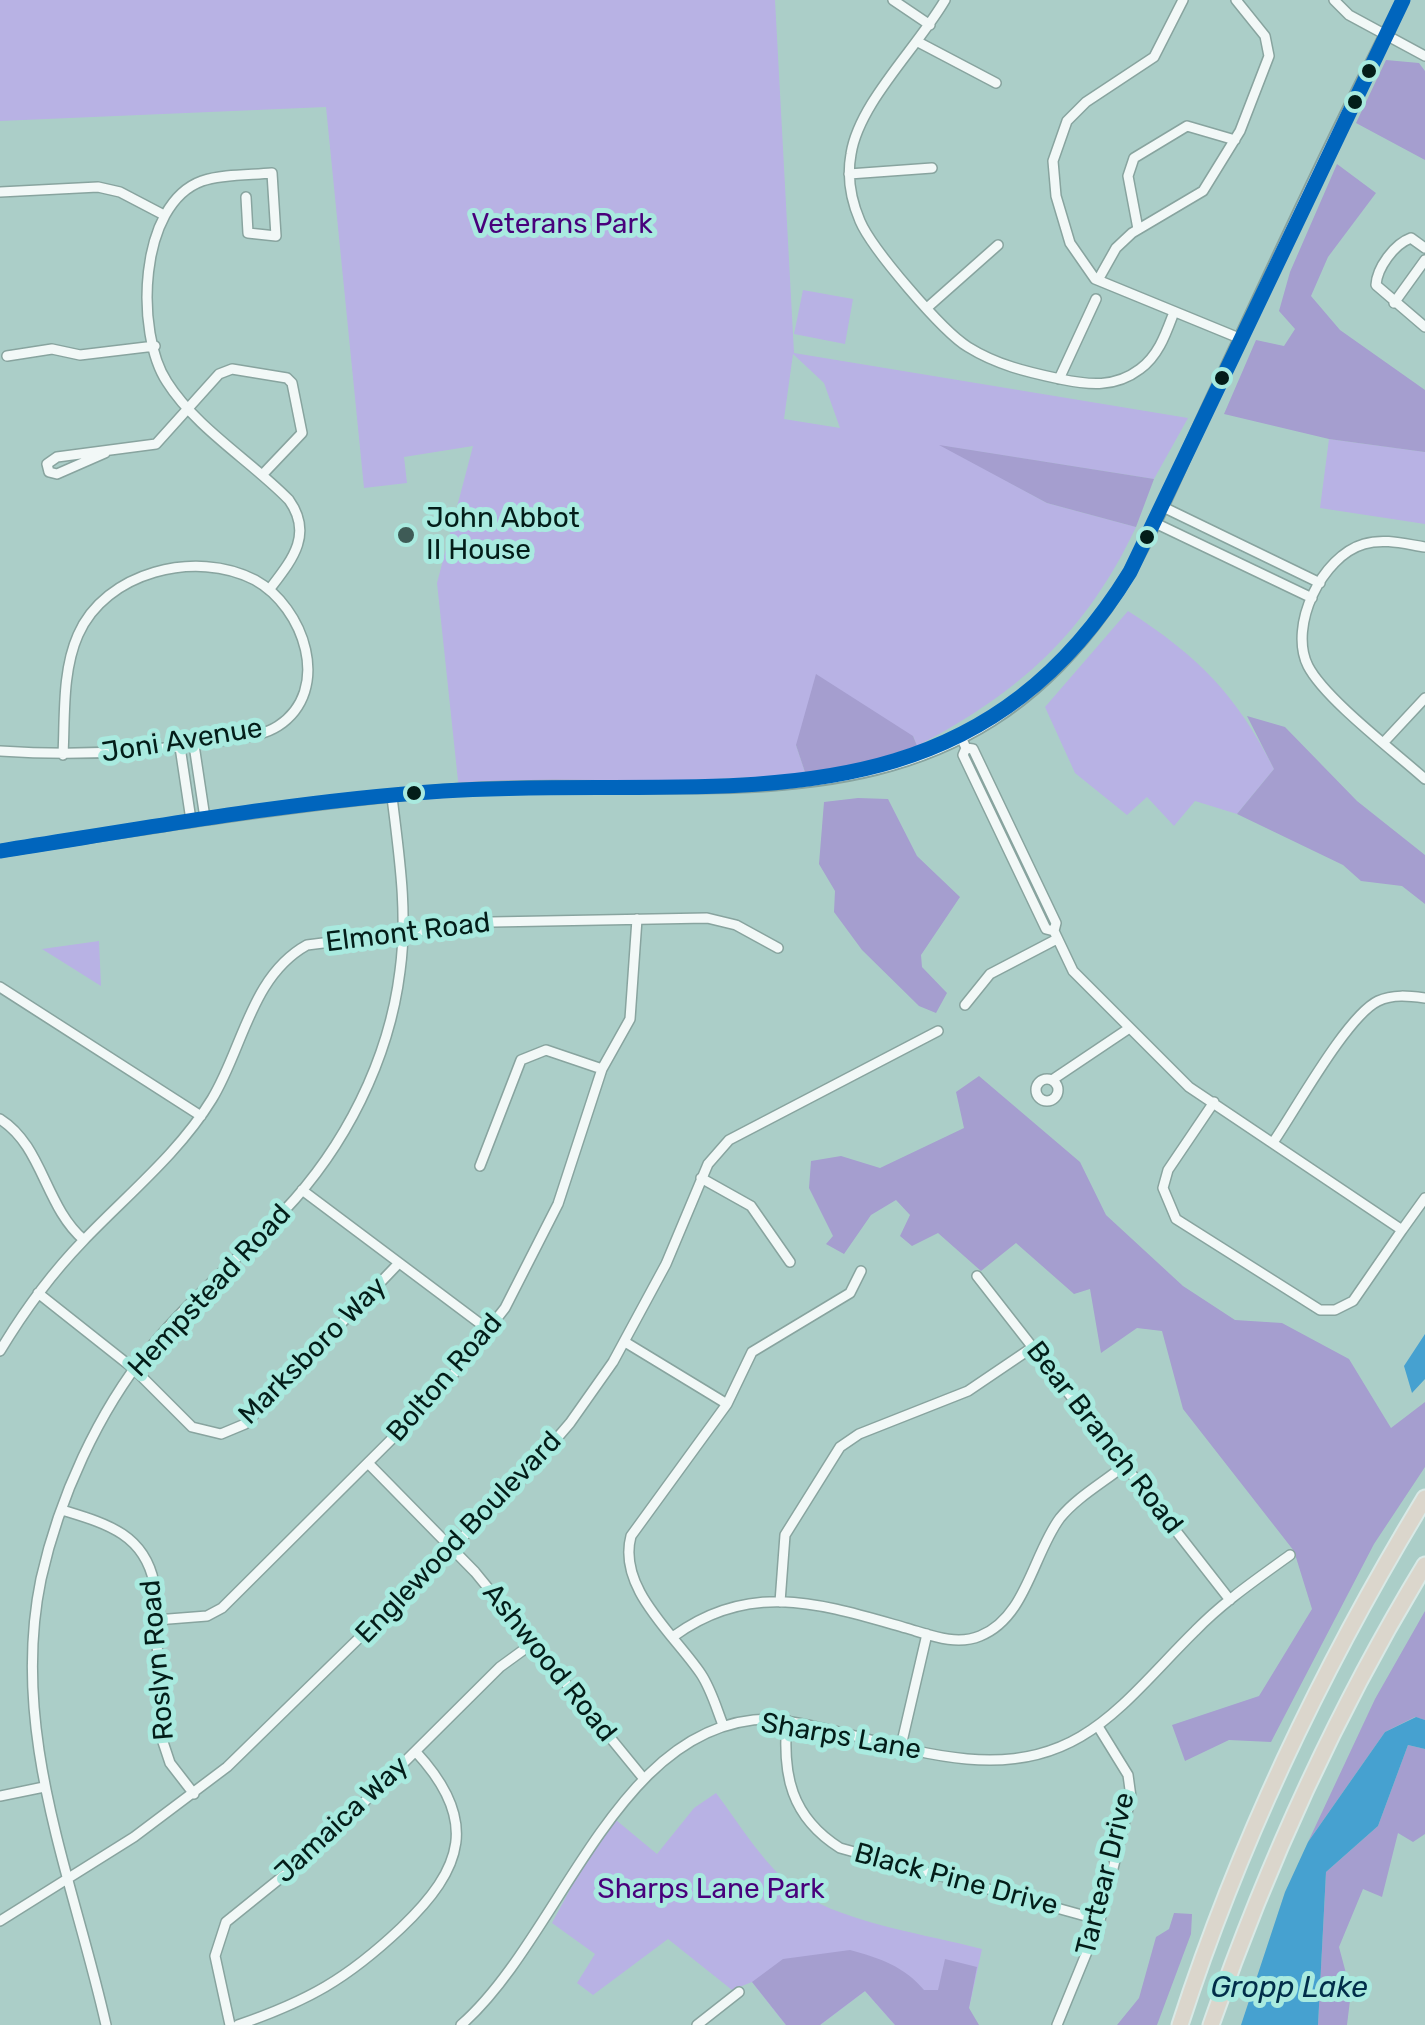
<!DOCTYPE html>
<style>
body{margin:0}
canvas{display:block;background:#abcec8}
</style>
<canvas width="1425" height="2025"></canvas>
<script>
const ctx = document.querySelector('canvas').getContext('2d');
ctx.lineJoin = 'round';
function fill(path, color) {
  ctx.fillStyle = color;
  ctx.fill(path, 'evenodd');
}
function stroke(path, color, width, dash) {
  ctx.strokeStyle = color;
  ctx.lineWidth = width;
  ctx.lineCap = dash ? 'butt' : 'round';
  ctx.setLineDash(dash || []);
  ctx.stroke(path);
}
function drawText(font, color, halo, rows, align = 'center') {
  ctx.font = font + ' Rubik,sans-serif';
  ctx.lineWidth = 10;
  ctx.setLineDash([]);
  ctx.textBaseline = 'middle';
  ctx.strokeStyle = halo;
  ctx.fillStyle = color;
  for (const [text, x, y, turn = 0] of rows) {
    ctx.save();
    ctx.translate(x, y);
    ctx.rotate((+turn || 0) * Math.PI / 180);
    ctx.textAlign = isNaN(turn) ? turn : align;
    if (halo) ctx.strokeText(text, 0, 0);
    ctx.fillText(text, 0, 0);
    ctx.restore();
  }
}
fill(new Path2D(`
 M 0,0 L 775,0 L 794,353 L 1188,418 L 1154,479 L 943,446 L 1047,503 L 1136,527 C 1086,633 1019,693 917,746 L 913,736 L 796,745 L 806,775 L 459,790 L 437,583 L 473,446 L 404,457 L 407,483 L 364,488 L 326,107 L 0,121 ZM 793,354 L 824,383 L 840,428 L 784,419 Z
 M 803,290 L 853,299 L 845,344 L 794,334 Z
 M 1329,439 L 1425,452 L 1425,524 L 1320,508 Z
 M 1128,611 C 1198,656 1236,694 1274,769 L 1237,814 L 1195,801 L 1174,826 L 1147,797 L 1127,815 L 1075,773 L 1045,707 Z
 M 99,941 L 101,986 L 42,949 Z
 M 716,1793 C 741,1826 767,1870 802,1894 C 847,1923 929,1935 982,1949 L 969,2008 L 895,2025 L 865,1991 L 820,2025 L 786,2025 L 752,1982 L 732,1990 L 668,1939 L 593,1995 L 577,1983 L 595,1954 L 552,1923 L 582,1867 L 616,1820 L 657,1854 L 694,1808 Z`), '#b8b2e4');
fill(new Path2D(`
 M 1386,60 L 1419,63 L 1425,71 L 1425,160 L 1356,123 Z
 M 1337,164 L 1376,193 L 1328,257 L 1311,296 L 1340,330 L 1425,390 L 1425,452 L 1329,439 L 1224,414 L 1256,340 L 1284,346 L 1295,329 L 1279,311 L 1290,272 Z
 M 939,445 L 1154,479 L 1136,527 L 1047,503 Z
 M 816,674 L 913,736 L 917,746 L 852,767 L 806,775 L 796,745 Z
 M 1247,716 L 1285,727 L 1357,801 L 1425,855 L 1425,904 L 1402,886 L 1361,881 L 1343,865 L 1237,814 L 1274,769 Z
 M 858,798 L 888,799 L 917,856 L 960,897 L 921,955 L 922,967 L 947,993 L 936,1013 L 919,1006 L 862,950 L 834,912 L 835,891 L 819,864 L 824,802 Z
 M 979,1076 L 1080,1162 L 1106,1215 L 1183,1286 L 1235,1320 L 1282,1323 L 1349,1359 L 1391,1428 L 1425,1402 L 1425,1467 L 1374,1544 L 1271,1742 L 1229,1740 L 1185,1761 L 1172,1725 L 1259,1696 L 1312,1609 L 1294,1551 L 1183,1409 L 1162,1331 L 1137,1328 L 1101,1353 L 1090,1289 L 1074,1294 L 1016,1243 L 981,1271 L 938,1233 L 912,1246 L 900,1236 L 910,1215 L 896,1200 L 871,1215 L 844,1254 L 826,1244 L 833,1236 L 809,1188 L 811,1161 L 841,1156 L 880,1168 L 964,1128 L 956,1092 Z
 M 1425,1611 L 1425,1720 L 1415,1717 L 1385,1732 L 1308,1842 L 1375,1699 Z
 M 1408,1745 L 1425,1749 L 1425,1834 L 1413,1842 L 1398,1833 L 1382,1897 L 1363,1889 L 1339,1947 L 1351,1992 L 1347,2025 L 1318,2025 L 1326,1872 L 1378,1826 Z
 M 1174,1913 L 1192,1914 L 1191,1934 L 1157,2025 L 1117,2025 L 1139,1998 L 1156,1937 L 1169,1929 Z
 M 850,1950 C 879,1958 904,1966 924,1990 L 938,1990 L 945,1959 L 977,1967 L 969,2008 L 979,2025 L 895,2025 L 865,1991 L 820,2025 L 786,2025 L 752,1982 L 783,1959 Z`), '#a59ecf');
fill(new Path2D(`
 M 1425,1334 L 1425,1379 L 1412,1393 L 1404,1366 Z
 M 1416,1717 L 1425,1720 L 1425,1749 L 1408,1745 L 1378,1826 L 1326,1872 L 1318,2025 L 1241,2025 L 1285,1892 L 1308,1842 L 1385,1732 Z`), '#46a1d0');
const minor = new Path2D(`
 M 893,0 L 930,25
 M 945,0 C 917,48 859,103 851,154 C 847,176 851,200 860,221 C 872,249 942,331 968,347 C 997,365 1027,372 1060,379 C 1089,385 1115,388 1140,369 C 1159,355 1166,333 1174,312
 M 1183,0 L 1154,57 L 1086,102 L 1067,121 L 1053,161 L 1056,196 L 1070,243 L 1095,279 L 1239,338
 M 1334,0 L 1349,15 L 1425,56
 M 920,43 L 996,83
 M 849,174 L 932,168
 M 0,192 L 98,187 L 120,192 L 164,215
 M 246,197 L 248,233 L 276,236 L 272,173 C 250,175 223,174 202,181 C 138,204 135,333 167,382 C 196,428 251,461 289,500 C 314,535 291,561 269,590
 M 1138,229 L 1128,176 L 1134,158 L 1187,126 L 1235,140
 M 1425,248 L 1411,238 C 1394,244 1377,268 1376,285 L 1425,327
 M 1098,280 L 1116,248 L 1132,233 L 1203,191 L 1240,131 L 1269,56 L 1265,36 L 1236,0
 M 1394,303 L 1425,260
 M 928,307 L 998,245
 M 7,356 L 52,349 L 80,355 L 155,346
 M 1059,379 L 1096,299
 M 105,453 L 57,474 L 49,472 L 47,464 L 57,457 L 156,444 L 219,374 L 232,369 L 287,378 L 292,383 L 302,433 L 263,474
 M 1161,506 L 1320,583
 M 1153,522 L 1312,598
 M 1425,547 C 1405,544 1384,538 1364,544 C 1322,556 1288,626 1308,666 C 1325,699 1395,752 1425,779
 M 961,737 L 966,748 L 963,755 L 1046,929 L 1054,931
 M 1384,742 L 1425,698
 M 194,745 L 205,818
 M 180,747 L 191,820
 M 966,748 L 973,749 L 1056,923 L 1054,931 L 1073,971 L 1189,1087 L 1402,1230 L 1353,1301 L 1335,1310 L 1320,1310 L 1176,1219 L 1163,1188 L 1168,1170 L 1214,1102
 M 0,751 C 75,756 145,753 220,741 C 239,737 261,737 278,726 C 333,690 304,607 255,580 C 196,549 105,572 78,635 C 62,671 65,717 63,755
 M 0,987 L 201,1116
 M 965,1005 L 990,974 L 1057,939
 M1036 1090a11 11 0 1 1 22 0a11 11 0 1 1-22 0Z
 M 1052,1080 L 1128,1029
 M 0,1119 C 43,1146 45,1207 84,1240
 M 1274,1141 C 1296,1109 1347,1016 1378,1001 C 1393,994 1409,996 1425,998
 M 480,1166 L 521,1060 L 546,1050 L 602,1069
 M 701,1178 L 751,1206 L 790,1262
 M 302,1190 L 490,1331
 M 1402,1230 L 1425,1198
 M 977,1276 L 1230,1600
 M 38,1293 L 134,1369 L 192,1427 L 221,1434 L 245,1424 L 398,1264
 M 625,1342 L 727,1404
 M 0,1351 C 24,1311 51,1274 83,1241 C 127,1195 179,1153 212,1099 C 243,1048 251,976 307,945 L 492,922 L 707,918 L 736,925 L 778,948
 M 368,1463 L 475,1572 L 644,1779
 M 62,1510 C 104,1523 144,1533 154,1583 L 162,1739 L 170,1763 L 194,1794
 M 780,1602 L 785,1535 L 840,1447 L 859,1434 L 968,1391 L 1033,1347
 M 156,1620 L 207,1616 L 222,1608 L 441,1390 L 505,1308 L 558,1204 L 602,1069 L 630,1019 L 637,919
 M 674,1636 C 751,1580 821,1604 906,1628 C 930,1635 956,1646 980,1636 C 1026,1618 1033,1554 1060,1518 C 1077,1497 1104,1482 1125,1465
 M 787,1720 C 782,1775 791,1817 840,1848 L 1100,1920
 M 723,1725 C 716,1707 711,1689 701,1674 C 674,1634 617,1588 631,1536 L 727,1404 L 752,1352 L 850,1293 L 861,1271
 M 901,1746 L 927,1634
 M 0,1796 L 44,1787
 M 0,1921 L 134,1837 L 227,1767 L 521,1480 L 570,1423 L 613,1362 L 666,1264 L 708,1164 L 729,1140 L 938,1031
 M 106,2025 C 73,1878 9,1733 41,1579 C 59,1498 98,1412 150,1348 C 190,1299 239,1258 283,1212 C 345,1147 389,1060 400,971 C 408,912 399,855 392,797
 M 230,2025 L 215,1956 L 226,1922 L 319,1847 L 500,1667 L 533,1643
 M 238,2025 C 308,2001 347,1979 401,1928 C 464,1868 479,1820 416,1752
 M 461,2025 C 562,1937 618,1716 773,1719 C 838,1727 901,1753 967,1759 C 1082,1770 1123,1702 1195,1631 C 1223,1602 1257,1579 1290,1555
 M 697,2025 L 739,1992
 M 1057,2025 L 1100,1920 L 1131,1797 L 1128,1775 L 1099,1728`);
const tertiary = new Path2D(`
 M 0,851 C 147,828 293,804 441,791 C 680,770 926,846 1095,624 C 1146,558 1175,476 1210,402 C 1273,267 1335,132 1403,0`);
const motorway = new Path2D(`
 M 1180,2025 C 1240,1840 1324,1664 1425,1498
 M 1211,2025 C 1266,1867 1338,1708 1425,1565`);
stroke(minor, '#88a49f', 12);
stroke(tertiary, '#88a49f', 14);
stroke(motorway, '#d9e9e6', 19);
stroke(minor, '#f2f8f7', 9);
stroke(tertiary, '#f2f8f7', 10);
stroke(motorway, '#dbd6cc', 15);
stroke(new Path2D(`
 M 0,851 C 147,828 294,801 443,791 C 711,773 962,844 1130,572 L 1403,0`), '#0065bd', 15);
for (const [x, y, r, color] of [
 [1369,71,9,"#031d19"],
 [1355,102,9,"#031d19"],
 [1222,378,9,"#031d19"],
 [406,535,10,"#3e5b56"],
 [1147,537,9,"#031d19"],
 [414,793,9,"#031d19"]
]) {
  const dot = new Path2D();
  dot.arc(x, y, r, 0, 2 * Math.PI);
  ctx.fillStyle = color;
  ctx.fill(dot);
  stroke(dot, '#a9eadf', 4);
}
drawText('28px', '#48017b', '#a9eadf', [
 ["Veterans Park",562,225],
 ["Sharps Lane Park",711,1890]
]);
drawText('28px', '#031d19', '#a9eadf', [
 ["John Abbot",426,519],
 ["II House",426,551]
], 'left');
drawText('28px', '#031d19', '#a9eadf', [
 ["Joni Avenue",182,741,-9],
 ["Elmont Road",408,933,-7],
 ["Hempstead Road",210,1291,-47],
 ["Marksboro Way",313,1351,-45],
 ["Bolton Road",445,1378,-49],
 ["Bear Branch Road",1104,1438,52],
 ["Englewood Boulevard",459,1538,-46],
 ["Roslyn Road",158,1660,-95],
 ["Ashwood Road",549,1663,51],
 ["Sharps Lane",841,1737,10],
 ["Jamaica Way",342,1820,-43],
 ["Tartear Drive",1106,1874,-76],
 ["Black Pine Drive",956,1880,15]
]);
drawText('italic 30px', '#012e4a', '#a9eadf', [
 ["Gropp Lake",1289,1988]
]);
</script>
